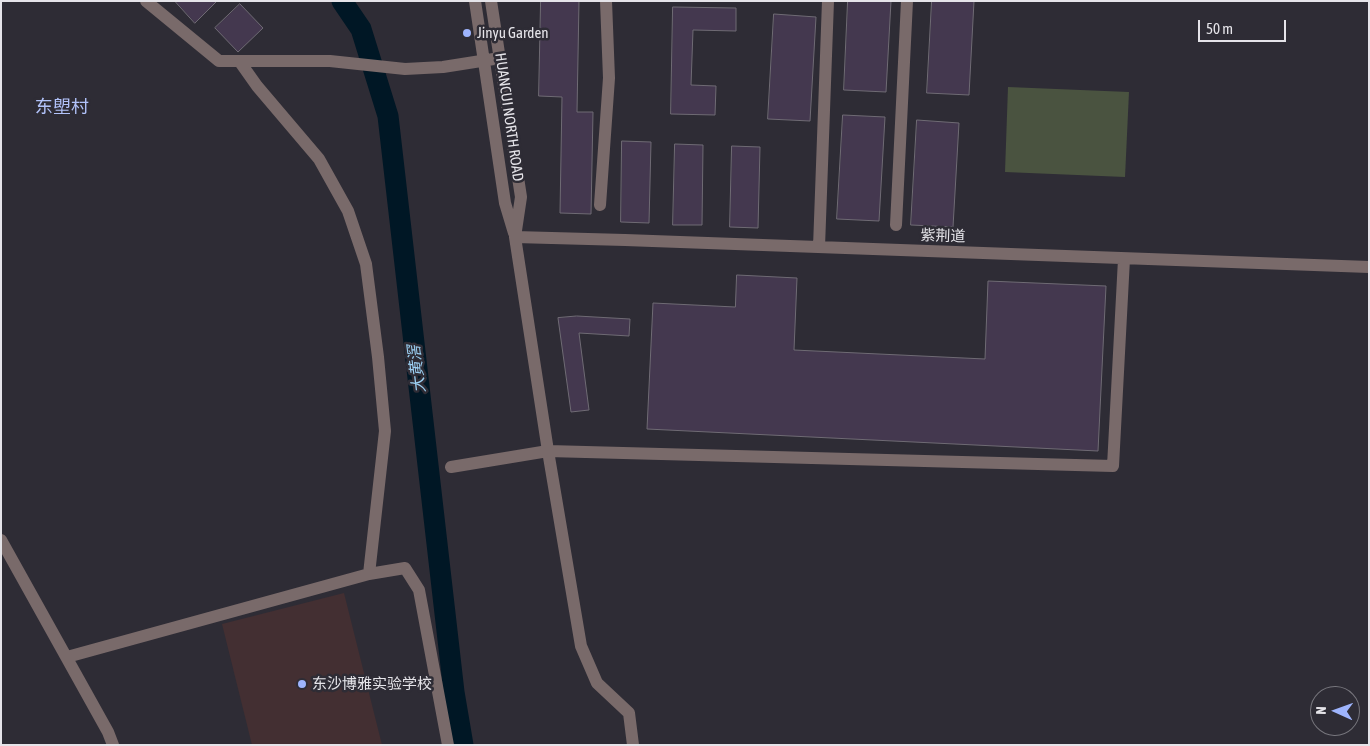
<!DOCTYPE html>
<meta charset="utf-8">
<style>
body{margin:0}
#map{position:relative;width:1370px;height:746px;overflow:hidden;background:#2e2c35;font-family:"Asap Condensed",sans-serif}
canvas{display:block}
.frame{position:absolute;inset:0;border:2px solid #e5e4e9;pointer-events:none}
.north{position:absolute;left:1310px;top:686px;width:50px;height:50px;box-sizing:border-box;background:#2e2c35;border:1px solid #77767d;border-radius:50%;rotate:272deg;font-size:14px;font-weight:700;line-height:20px;text-align:center;color:#e5e4e9}
.north::after{content:'';display:block;margin:auto;width:18px;height:22px;background:#9eb4fd;clip-path:polygon(50% 0,100% 100%,50% 72%,0 100%)}
.scale{position:absolute;left:1198px;top:20px;width:88px;height:22px;box-sizing:border-box;border:2px solid #e5e4e9;border-top:0;padding-left:6px;font-size:15px;line-height:18px;white-space:nowrap;color:#e5e4e9;-webkit-text-stroke:4px #2e2c35;paint-order:stroke}
</style>
<div id="map">
<canvas width="1370" height="746"></canvas>
<div class="frame"></div>
<div class="north">N</div>
<div class="scale">50 m</div>
</div>
<script>
const ctx = document.querySelector('canvas').getContext('2d');
ctx.lineJoin = 'round';
function fill(path, color) {
  ctx.fillStyle = color;
  ctx.fill(path, 'evenodd');
}
function stroke(path, color, width, dash) {
  ctx.strokeStyle = color;
  ctx.lineWidth = width;
  ctx.lineCap = dash ? 'butt' : 'round';
  ctx.setLineDash(dash || []);
  ctx.stroke(path);
}
function drawText(font, color, halo, rows, align = 'center') {
  ctx.font = font + ' "Asap Condensed","Noto Sans SC",sans-serif';
  ctx.lineWidth = 5;
  ctx.setLineDash([]);
  ctx.textBaseline = 'middle';
  ctx.strokeStyle = halo;
  ctx.fillStyle = color;
  for (const [text, x, y, turn = 0] of rows) {
    ctx.save();
    ctx.translate(x, y);
    ctx.rotate((+turn || 0) * Math.PI / 180);
    ctx.textAlign = isNaN(turn) ? turn : align;
    if (halo) ctx.strokeText(text, 0, 0);
    ctx.fillText(text, 0, 0);
    ctx.restore();
  }
}
fill(new Path2D(`
 M 344,593 L 382,745 L 252,745 L 222,624 Z`), '#432f32');
fill(new Path2D(`
 M 1008,87 L 1129,92 L 1125,177 L 1005,172 Z`), '#4a5340');
stroke(new Path2D(`
 M 342,1 L 361,29 L 388,116 L 454,692 L 463,745`), '#001725', 21);
const building = new Path2D(`
 M 175,1 L 217,1 L 195,23 Z
 M 541,1 L 579,1 L 577,112 L 593,112 L 591,214 L 560,213 L 562,97 L 539,96 Z
 M 848,1 L 891,1 L 886,92 L 844,90 Z
 M 932,1 L 974,1 L 969,95 L 927,93 Z
 M 240,4 L 263,28 L 238,52 L 215,28 Z
 M 673,7 L 736,8 L 736,31 L 693,30 L 691,85 L 716,86 L 715,115 L 671,114 Z
 M 774,14 L 816,17 L 810,121 L 768,119 Z
 M 843,115 L 885,117 L 879,221 L 837,219 Z
 M 917,120 L 959,123 L 953,227 L 911,225 Z
 M 622,141 L 651,142 L 649,223 L 621,222 Z
 M 675,144 L 703,145 L 702,225 L 673,225 Z
 M 732,146 L 760,147 L 758,228 L 730,227 Z
 M 737,275 L 797,278 L 794,350 L 985,359 L 988,281 L 1106,286 L 1098,451 L 647,429 L 653,303 L 735,307 Z
 M 577,316 L 630,319 L 629,336 L 579,333 L 589,410 L 571,412 L 558,318 Z`);
fill(building, '#44384f');
stroke(building, '#6f6b74', 1);
stroke(new Path2D(`
 M 146,1 L 219,61 L 330,61 L 405,69 L 443,67 L 500,58
 M 475,1 L 505,203 L 514,233
 M 491,1 L 521,197 L 515,237 L 548,451 L 581,646 L 597,683 L 629,713 L 633,745
 M 240,62 L 257,86 L 319,159 L 348,211 L 366,264 L 378,357 L 385,431 L 369,574
 M 600,205 L 609,78 L 606,1
 M 896,225 L 907,1
 M 515,237 L 625,240 L 1369,267
 M 819,247 L 828,1
 M 451,467 L 548,451 L 1113,466 L 1124,259
 M 1,540 L 108,732 L 113,745
 M 67,657 L 369,574 L 405,568 L 419,590 L 448,745`), '#796a6a', 12);
for (const [x, y, r, color] of [
 [467,33,5,"#9eb4fd"],
 [302,684,5,"#9eb4fd"]
]) {
  const dot = new Path2D();
  dot.arc(x, y, r, 0, 2 * Math.PI);
  ctx.fillStyle = color;
  ctx.fill(dot);
  stroke(dot, '#2e2c35', 2);
}
drawText('15px', '#e5e4e9', '#2e2c35', [
 ["Jinyu Garden",477,33],
 ["东沙博雅实验学校",312,684]
], 'left');
drawText('15px', '#e5e4e9', '#2e2c35', [
 ["HUANCUI NORTH ROAD",509,117,82],
 ["紫荆道",943,236,2]
]);
drawText('italic 16px', '#9cd0f3', '#2e2c35', [
 ["大黄滘",417,369,-97]
]);
drawText('18px', '#b1c2f9', '#2e2c35', [
 ["东塱村",62,107]
]);
</script>
